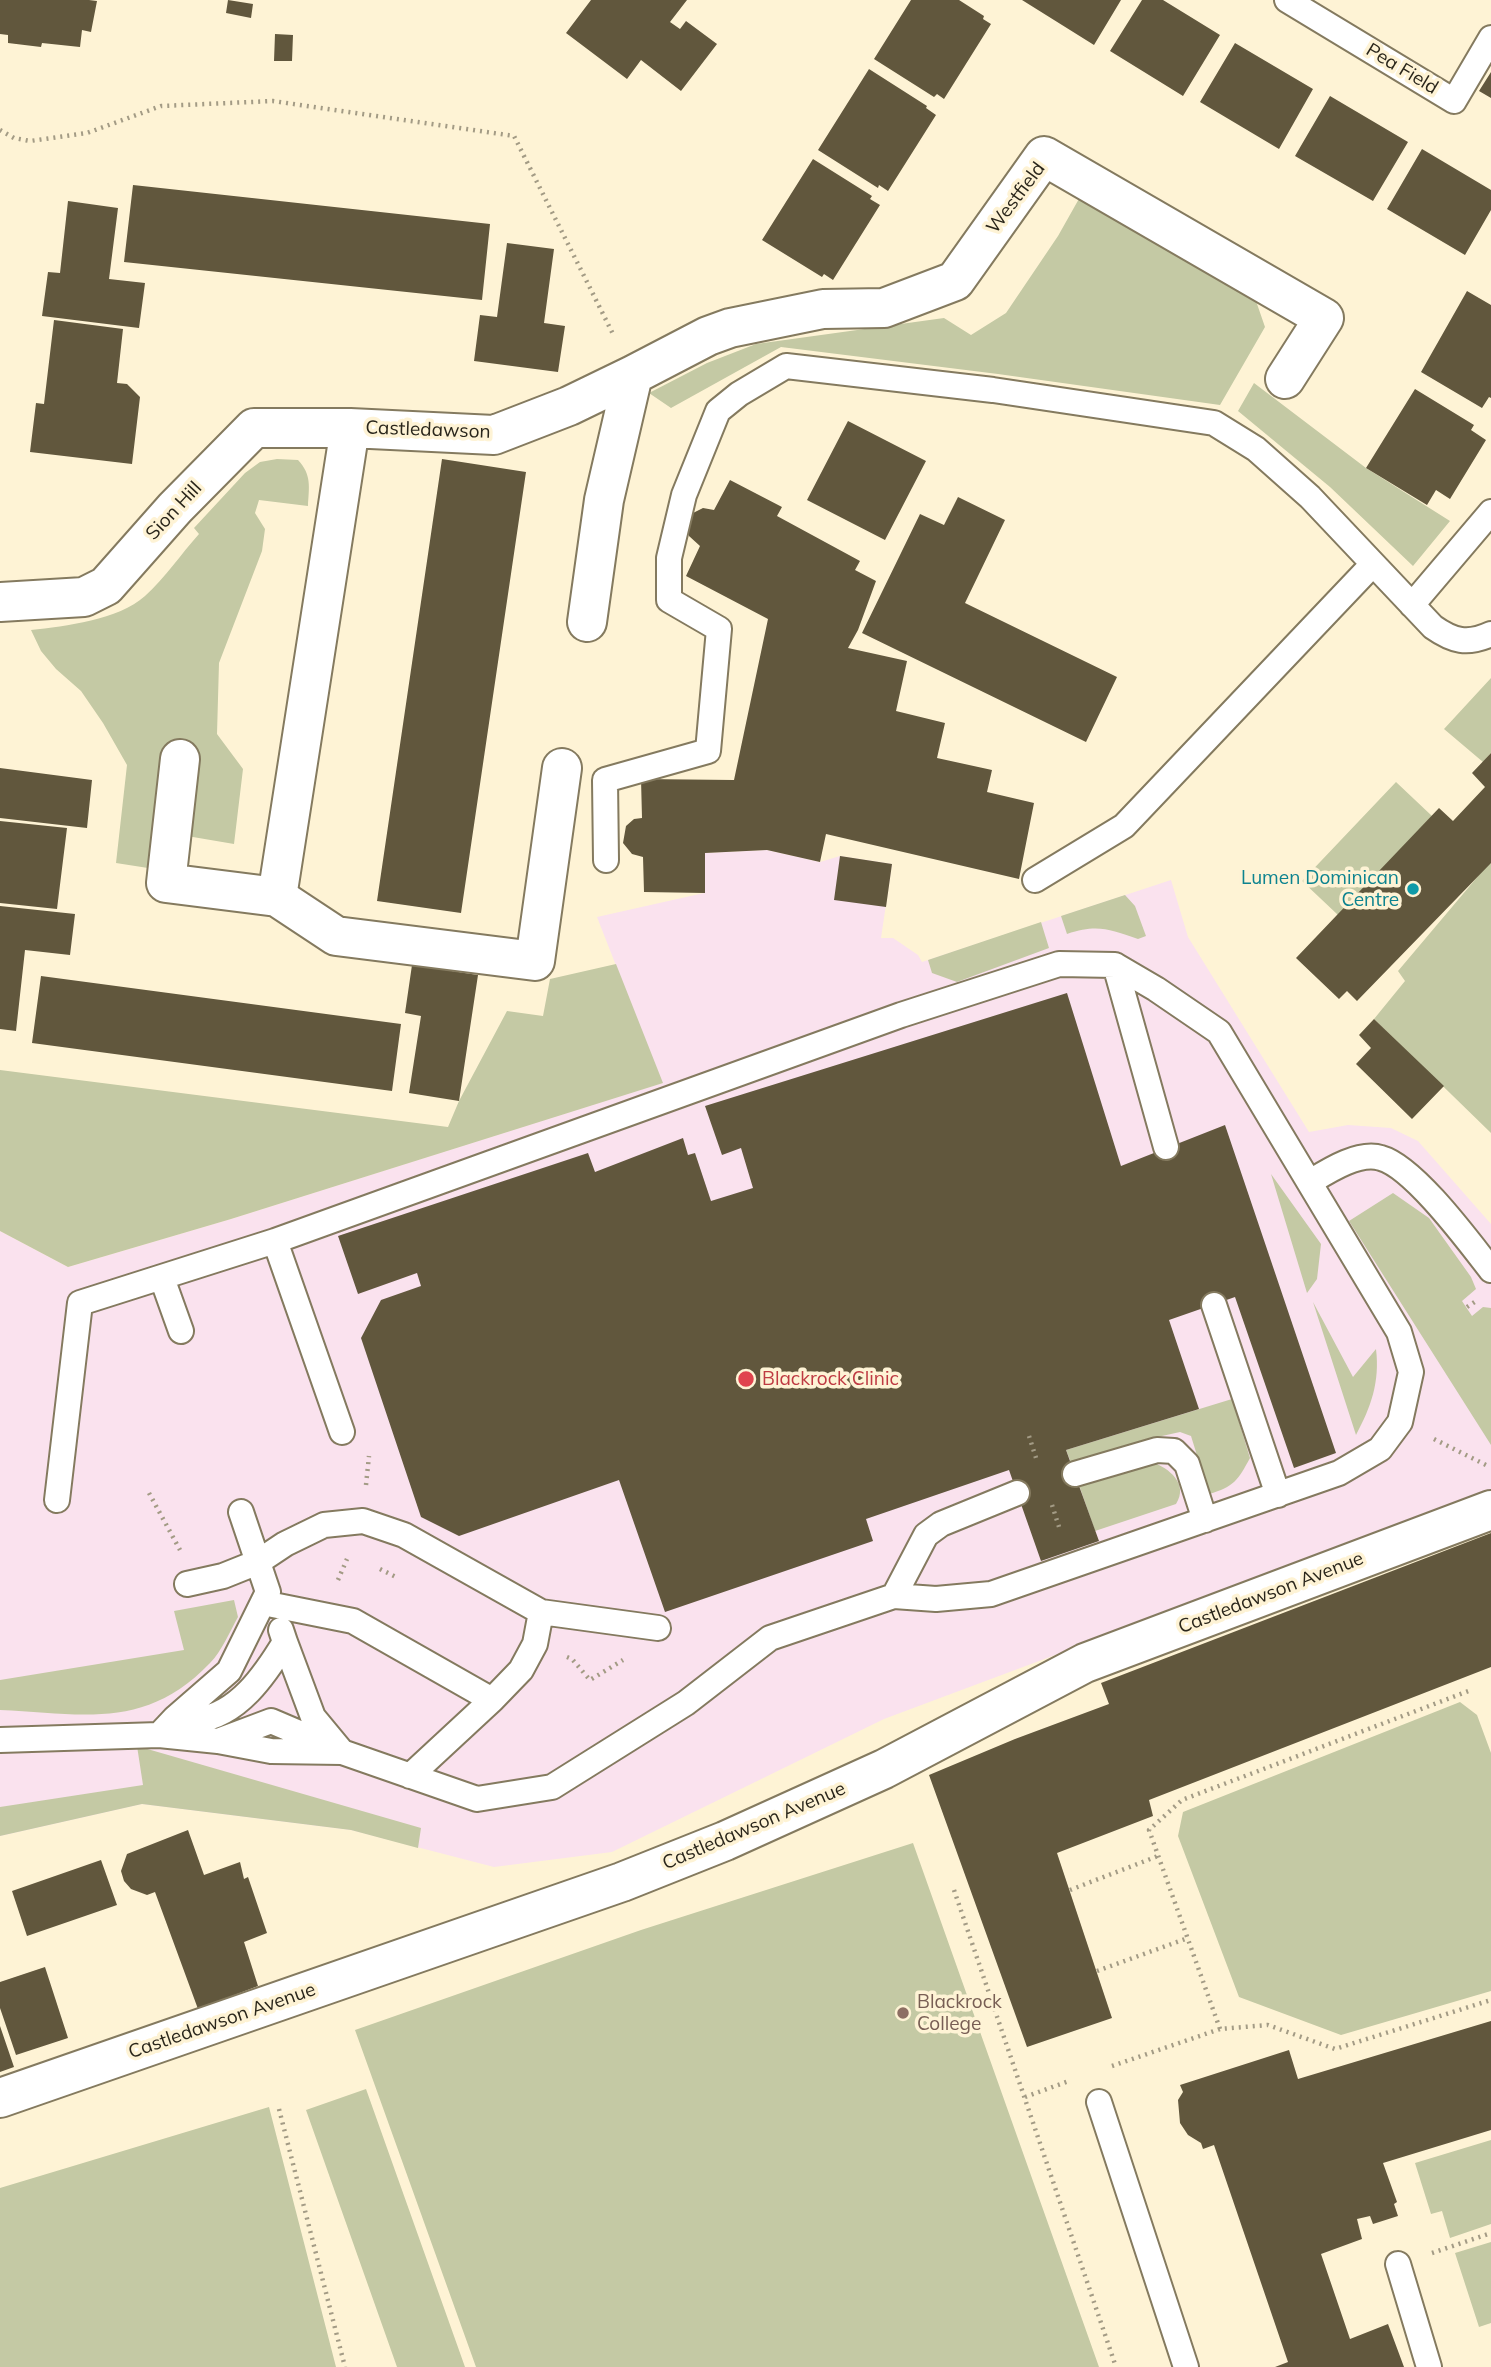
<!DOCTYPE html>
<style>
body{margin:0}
canvas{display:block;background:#fef3d5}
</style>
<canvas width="1491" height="2367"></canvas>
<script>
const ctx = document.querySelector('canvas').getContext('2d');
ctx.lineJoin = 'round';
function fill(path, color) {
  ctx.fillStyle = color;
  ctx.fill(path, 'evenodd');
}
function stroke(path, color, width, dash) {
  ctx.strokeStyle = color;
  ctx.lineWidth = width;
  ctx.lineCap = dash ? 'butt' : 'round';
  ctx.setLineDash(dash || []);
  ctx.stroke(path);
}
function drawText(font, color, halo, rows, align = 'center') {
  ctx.font = font + ' Mulish,sans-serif';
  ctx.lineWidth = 7;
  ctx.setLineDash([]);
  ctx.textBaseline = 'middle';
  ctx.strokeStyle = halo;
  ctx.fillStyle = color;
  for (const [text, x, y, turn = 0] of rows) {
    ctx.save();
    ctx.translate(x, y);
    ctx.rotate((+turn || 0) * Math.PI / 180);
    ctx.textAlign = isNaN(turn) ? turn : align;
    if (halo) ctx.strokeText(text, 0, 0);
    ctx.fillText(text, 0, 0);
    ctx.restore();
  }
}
fill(new Path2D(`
 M 767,850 L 820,862 L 840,856 L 892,864 L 881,938 L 893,938 L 918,955 L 922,962 L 1171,880 L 1188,937 L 1309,1132 L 1348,1125 L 1391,1128 L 1418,1141 L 1491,1224 L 1491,1492 L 884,1719 L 612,1852 L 494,1867 L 351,1830 L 142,1804 L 0,1836 L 0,1231 L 68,1267 L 231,1219 L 662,1083 L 597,917 L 704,893 L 705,853 Z`), '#fae2ee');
fill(new Path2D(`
 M 1080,197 L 1256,301 L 1265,327 L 1220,405 L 998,374 L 781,347 L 671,408 L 649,393 L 707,363 L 756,344 L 944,318 L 971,335 L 1006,313 L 1058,236 Z
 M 1254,383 L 1366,468 L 1450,521 L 1413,566 L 1330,487 L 1238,411 Z
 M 277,459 L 298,460 C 312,475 309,487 308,506 L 259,500 L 255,513 L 265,529 L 262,551 L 219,663 L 217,734 L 243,769 L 234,844 L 187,836 L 196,762 L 161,756 L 148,868 L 116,863 L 127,765 L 103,723 L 81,691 L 56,669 L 41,651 L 31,630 C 66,626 118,620 145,596 C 165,578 181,554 199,534 L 194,528 L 245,473 L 260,462 Z
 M 1491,678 L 1491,753 L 1483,762 L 1444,729 Z
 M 1396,782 L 1432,816 L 1338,915 L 1302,881 Z
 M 1490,862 L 1491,863 L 1491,1133 L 1374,1019 L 1405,981 L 1398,971 Z
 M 1125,895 L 1135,906 L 1146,936 L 1138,939 C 1109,929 1097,924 1067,934 L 1061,916 Z
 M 1041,922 L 1049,948 L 957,982 L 932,973 L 928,960 Z
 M 616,964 L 663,1083 L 231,1219 L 68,1267 L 0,1231 L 0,1070 L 448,1127 L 459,1101 L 507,1011 L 543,1016 L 550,979 Z
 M 1271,1174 L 1321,1244 L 1317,1279 L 1307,1293 Z
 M 1393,1193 L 1429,1218 L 1471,1277 L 1476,1289 L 1462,1301 L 1472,1316 L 1483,1307 L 1491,1308 L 1491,1445 L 1349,1221 Z
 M 1313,1302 L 1353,1377 L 1376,1349 C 1380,1382 1371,1407 1356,1435 Z
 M 1232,1399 L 1250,1458 C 1238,1480 1234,1487 1209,1494 L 1191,1436 L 1180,1432 L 1144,1440 L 1072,1465 L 1066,1450 Z
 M 1152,1462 C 1169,1468 1189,1484 1176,1504 L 1095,1531 L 1078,1482 Z
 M 234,1600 L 238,1617 C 230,1631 222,1651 210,1663 C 146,1730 84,1714 0,1710 L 0,1680 L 184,1650 L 174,1611 Z
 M 1460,1702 L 1477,1715 L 1491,1753 L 1491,1991 L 1341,2035 L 1239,1997 L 1178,1836 L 1183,1812 Z
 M 137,1746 L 421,1828 L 418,1848 L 351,1830 L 142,1804 L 0,1836 L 0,1807 L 143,1785 Z
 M 913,1843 L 1099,2367 L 476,2367 L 355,2030 L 641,1930 Z
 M 366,2089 L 465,2367 L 397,2367 L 306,2110 Z
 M 269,2107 L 336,2367 L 0,2367 L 0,2188 Z
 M 1491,2140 L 1491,2224 L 1450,2238 L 1442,2211 L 1431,2214 L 1415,2163 Z
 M 1491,2242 L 1491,2323 L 1479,2327 L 1455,2253 Z`), '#c4c9a4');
fill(new Path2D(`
 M 0,0 L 89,0 L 97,1 L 91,32 L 82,30 L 80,47 L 42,43 L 41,47 L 8,43 L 8,35 L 0,34 Z
 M 228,0 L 253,4 L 251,18 L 226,13 Z
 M 591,0 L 687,0 L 670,22 L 680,29 L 686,21 L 717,44 L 681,91 L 641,60 L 627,79 L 566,33 Z
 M 911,0 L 959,0 L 984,16 L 983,19 L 991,24 L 944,99 L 937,94 L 934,97 L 874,59 Z
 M 1022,0 L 1121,0 L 1094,45 Z
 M 1142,0 L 1163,0 L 1220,35 L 1183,96 L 1110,51 Z
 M 275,34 L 293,35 L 292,61 L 274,61 Z
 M 1235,43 L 1313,89 L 1279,149 L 1200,102 Z
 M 869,69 L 927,106 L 926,108 L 936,115 L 888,191 L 879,185 L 878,188 L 818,150 Z
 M 1491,72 L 1491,98 L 1479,91 Z
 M 1330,96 L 1408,142 L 1373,201 L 1295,156 Z
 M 1422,149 L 1491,190 L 1491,210 L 1465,255 L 1387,209 Z
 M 813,159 L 872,196 L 870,199 L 880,205 L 833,280 L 824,274 L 822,277 L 762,240 Z
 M 133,185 L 490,224 L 482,300 L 124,262 Z
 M 68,201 L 118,208 L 109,279 L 145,283 L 139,328 L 42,316 L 48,272 L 60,273 Z
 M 507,243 L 554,249 L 544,323 L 565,326 L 558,372 L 474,361 L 480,315 L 497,317 Z
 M 1467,291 L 1491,305 L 1491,398 L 1489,397 L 1482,408 L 1421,372 Z
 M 54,320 L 123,329 L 117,383 L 127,384 L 140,397 L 132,464 L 30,452 L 36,403 L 44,404 Z
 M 1415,389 L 1474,425 L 1471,430 L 1486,440 L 1450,499 L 1436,490 L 1427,505 L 1366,468 Z
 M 848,421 L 926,461 L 885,540 L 807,500 Z
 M 442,459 L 526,472 L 461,913 L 377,901 Z
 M 730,480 L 782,507 L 777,516 L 860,561 L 855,570 L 876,581 L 858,630 L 848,648 L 907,661 L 896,711 L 945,723 L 937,758 L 992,770 L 987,792 L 1034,803 L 1019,879 L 826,834 L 820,862 L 767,850 L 705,853 L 705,893 L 644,892 L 643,857 L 632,854 L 623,843 L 626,826 L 634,819 L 642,818 L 641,779 L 734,780 L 768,619 L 686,576 L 700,546 L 689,536 L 686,525 L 691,514 L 703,508 L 714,510 Z
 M 958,497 L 1005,520 L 965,603 L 1117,677 L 1086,742 L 862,633 L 920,514 L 944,525 Z
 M 1491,753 L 1491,863 L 1357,1001 L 1347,991 L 1339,999 L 1296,958 L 1439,808 L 1453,821 L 1485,787 L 1472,773 Z
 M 0,768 L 92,780 L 87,828 L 0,818 Z
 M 0,821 L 67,828 L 57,909 L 0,903 Z
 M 840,856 L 892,864 L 886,907 L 834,900 Z
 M 0,906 L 75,914 L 70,955 L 25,950 L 16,1031 L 0,1029 Z
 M 412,965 L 478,975 L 459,1101 L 409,1093 L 421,1016 L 405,1013 Z
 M 41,976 L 401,1024 L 392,1091 L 32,1043 Z
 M 1067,993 L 1121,1166 L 1225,1125 L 1336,1453 L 1294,1468 L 1235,1297 L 1169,1320 L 1199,1409 L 1066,1450 L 1099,1541 L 1041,1561 L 1009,1470 L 866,1519 L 873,1541 L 665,1612 L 619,1480 L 459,1536 L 421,1517 L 361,1338 L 381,1300 L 421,1286 L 417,1273 L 358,1294 L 338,1236 L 588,1153 L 595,1172 L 683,1138 L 688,1155 L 695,1153 L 711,1201 L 753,1188 L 741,1148 L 722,1155 L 705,1106 Z
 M 1374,1019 L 1444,1086 L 1412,1119 L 1356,1064 L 1371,1048 L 1359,1035 Z
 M 1491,1533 L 1491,1667 L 1149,1800 L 1153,1816 L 1057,1853 L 1112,2018 L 1027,2047 L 929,1775 L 1015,1739 L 1109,1704 L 1101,1683 Z
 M 188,1830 L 204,1875 L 240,1862 L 244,1879 L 248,1877 L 267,1933 L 244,1942 L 258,1986 L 198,2009 L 155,1892 L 147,1895 L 131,1889 L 124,1881 L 121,1871 L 127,1854 Z
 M 101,1860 L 117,1905 L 27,1936 L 12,1891 Z
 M 45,1967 L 68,2038 L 16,2055 L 0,2008 L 0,1982 Z
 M 1491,2021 L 1491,2130 L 1383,2163 L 1397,2202 L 1394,2204 L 1398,2216 L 1373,2224 L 1370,2216 L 1357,2219 L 1362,2239 L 1321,2254 L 1350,2339 L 1388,2324 L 1404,2367 L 1275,2367 L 1288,2362 L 1214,2145 L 1203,2149 L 1201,2143 L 1188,2135 L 1180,2123 L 1178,2100 L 1183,2092 L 1180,2085 L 1289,2050 L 1298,2079 Z
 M 0,2026 L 14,2067 L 0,2072 Z`), '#61573d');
const service = new Path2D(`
 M 1287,0 L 1454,101 L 1491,38
 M 1412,605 L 1491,512
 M 606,860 L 605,780 L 708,751 L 719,629 L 669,600 L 669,558 L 684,495 L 718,411 L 739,394 L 786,366 L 993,390 L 1214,423 L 1256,449 L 1310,497 L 1433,627 C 1453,641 1467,645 1491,634
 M 1035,880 L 1124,826 L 1373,564
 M 1115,965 L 1166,1147
 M 1310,1182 C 1328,1171 1359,1151 1381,1158 C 1414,1167 1469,1242 1491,1270
 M 275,1241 L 342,1432
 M 162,1278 L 181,1331
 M 1214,1305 L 1278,1495
 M 1075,1474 L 1157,1450 L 1174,1451 L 1187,1464 L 1205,1520
 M 57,1500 L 80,1303 L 275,1241 L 901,1015 L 1059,964 L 1115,965 L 1156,989 L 1219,1032 L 1399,1332 L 1411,1372 L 1400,1422 L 1380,1449 L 1339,1473 L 991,1594 L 936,1599 L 894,1596 L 770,1638 L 686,1703 L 552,1787 L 477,1799 L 342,1752 L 313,1717 L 285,1642
 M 187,1584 L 223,1576 L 258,1562 L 285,1544 L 324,1525 L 363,1521 L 404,1535 L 541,1612 L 658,1628
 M 894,1596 L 926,1535 L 941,1524 L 1017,1493
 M 273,1605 L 353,1621 L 492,1700 L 410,1776
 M 492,1700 L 521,1670 L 535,1644 L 541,1612
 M 175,1718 C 182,1719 190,1721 197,1720 C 238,1715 265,1675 285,1642 L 281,1630
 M 159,1735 L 175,1718 L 229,1671 L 268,1592 L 241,1512
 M 0,1740 L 159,1735 L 218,1741 L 271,1751 L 342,1752
 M 218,1741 L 271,1721 L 332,1747
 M 1099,2102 L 1186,2367
 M 1398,2264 L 1429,2367`);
const minor = new Path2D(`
 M 633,375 L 708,336 L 730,328 L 823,309 L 884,308 L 955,281 L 1044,156 L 1324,318 L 1285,379
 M 0,602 L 84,597 L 106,586 L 175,508 L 254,428 L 350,428
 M 180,759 L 166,883 L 277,897 L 336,936 L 535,961 L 562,768
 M 277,897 L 350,428 L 494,435 L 569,406 L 633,375 L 604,500 L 587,622
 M 0,2098 L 622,1882 L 725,1841 L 884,1769 L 1085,1663 L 1491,1510`);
stroke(service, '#847a5f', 28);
stroke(minor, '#847a5f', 42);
stroke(new Path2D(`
 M 0,130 L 14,138 L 30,141 L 87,133 L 161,106 L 273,101 L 514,136 L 614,336
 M 1467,1307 L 1476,1301
 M 1029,1436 L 1037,1461
 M 1434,1439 L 1488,1466
 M 366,1485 L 369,1456
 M 149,1493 L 180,1550
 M 1052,1505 L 1060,1530
 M 380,1569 L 398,1578
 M 338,1580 L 347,1559
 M 567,1657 L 572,1659 L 590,1680 L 623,1660
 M 954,1890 L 1116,2367
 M 1070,1890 L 1158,1856
 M 1097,1971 L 1188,1938
 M 1220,2029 L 1149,1830 L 1182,1800 L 1471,1690
 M 1112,2066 L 1220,2029 L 1268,2025 L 1335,2049 L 1491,2000
 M 1025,2097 L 1069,2081
 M 279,2109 L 345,2367
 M 1432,2253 L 1491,2233`), '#a39b85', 4.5, [2, 5]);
stroke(service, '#fff', 24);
stroke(minor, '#fff', 38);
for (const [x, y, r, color] of [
 [1413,889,7,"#0f9aa8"],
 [746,1379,9,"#e0444e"],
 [903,2013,7,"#8d6e63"]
]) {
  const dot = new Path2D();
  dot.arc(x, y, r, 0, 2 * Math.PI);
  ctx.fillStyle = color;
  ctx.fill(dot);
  stroke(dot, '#fef3d5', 2.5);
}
drawText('19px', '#2a261b', '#fef3d5', [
 ["Pea Field",1402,69,31],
 ["Westfield",1016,198,-53],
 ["Castledawson",428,430,2],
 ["Sion Hill",174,511,-47],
 ["Castledawson Avenue",1271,1593,-21],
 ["Castledawson Avenue",754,1826,-23],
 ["Castledawson Avenue",222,2021,-19]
]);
drawText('19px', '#0d838f', '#fef3d5', [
 ["Lumen Dominican",1399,878],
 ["Centre",1399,900]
], 'right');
drawText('19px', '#be3a42', '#fef3d5', [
 ["Blackrock Clinic",762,1379]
], 'left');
drawText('19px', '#785e54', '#fef3d5', [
 ["Blackrock",917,2002],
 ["College",917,2024]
], 'left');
</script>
